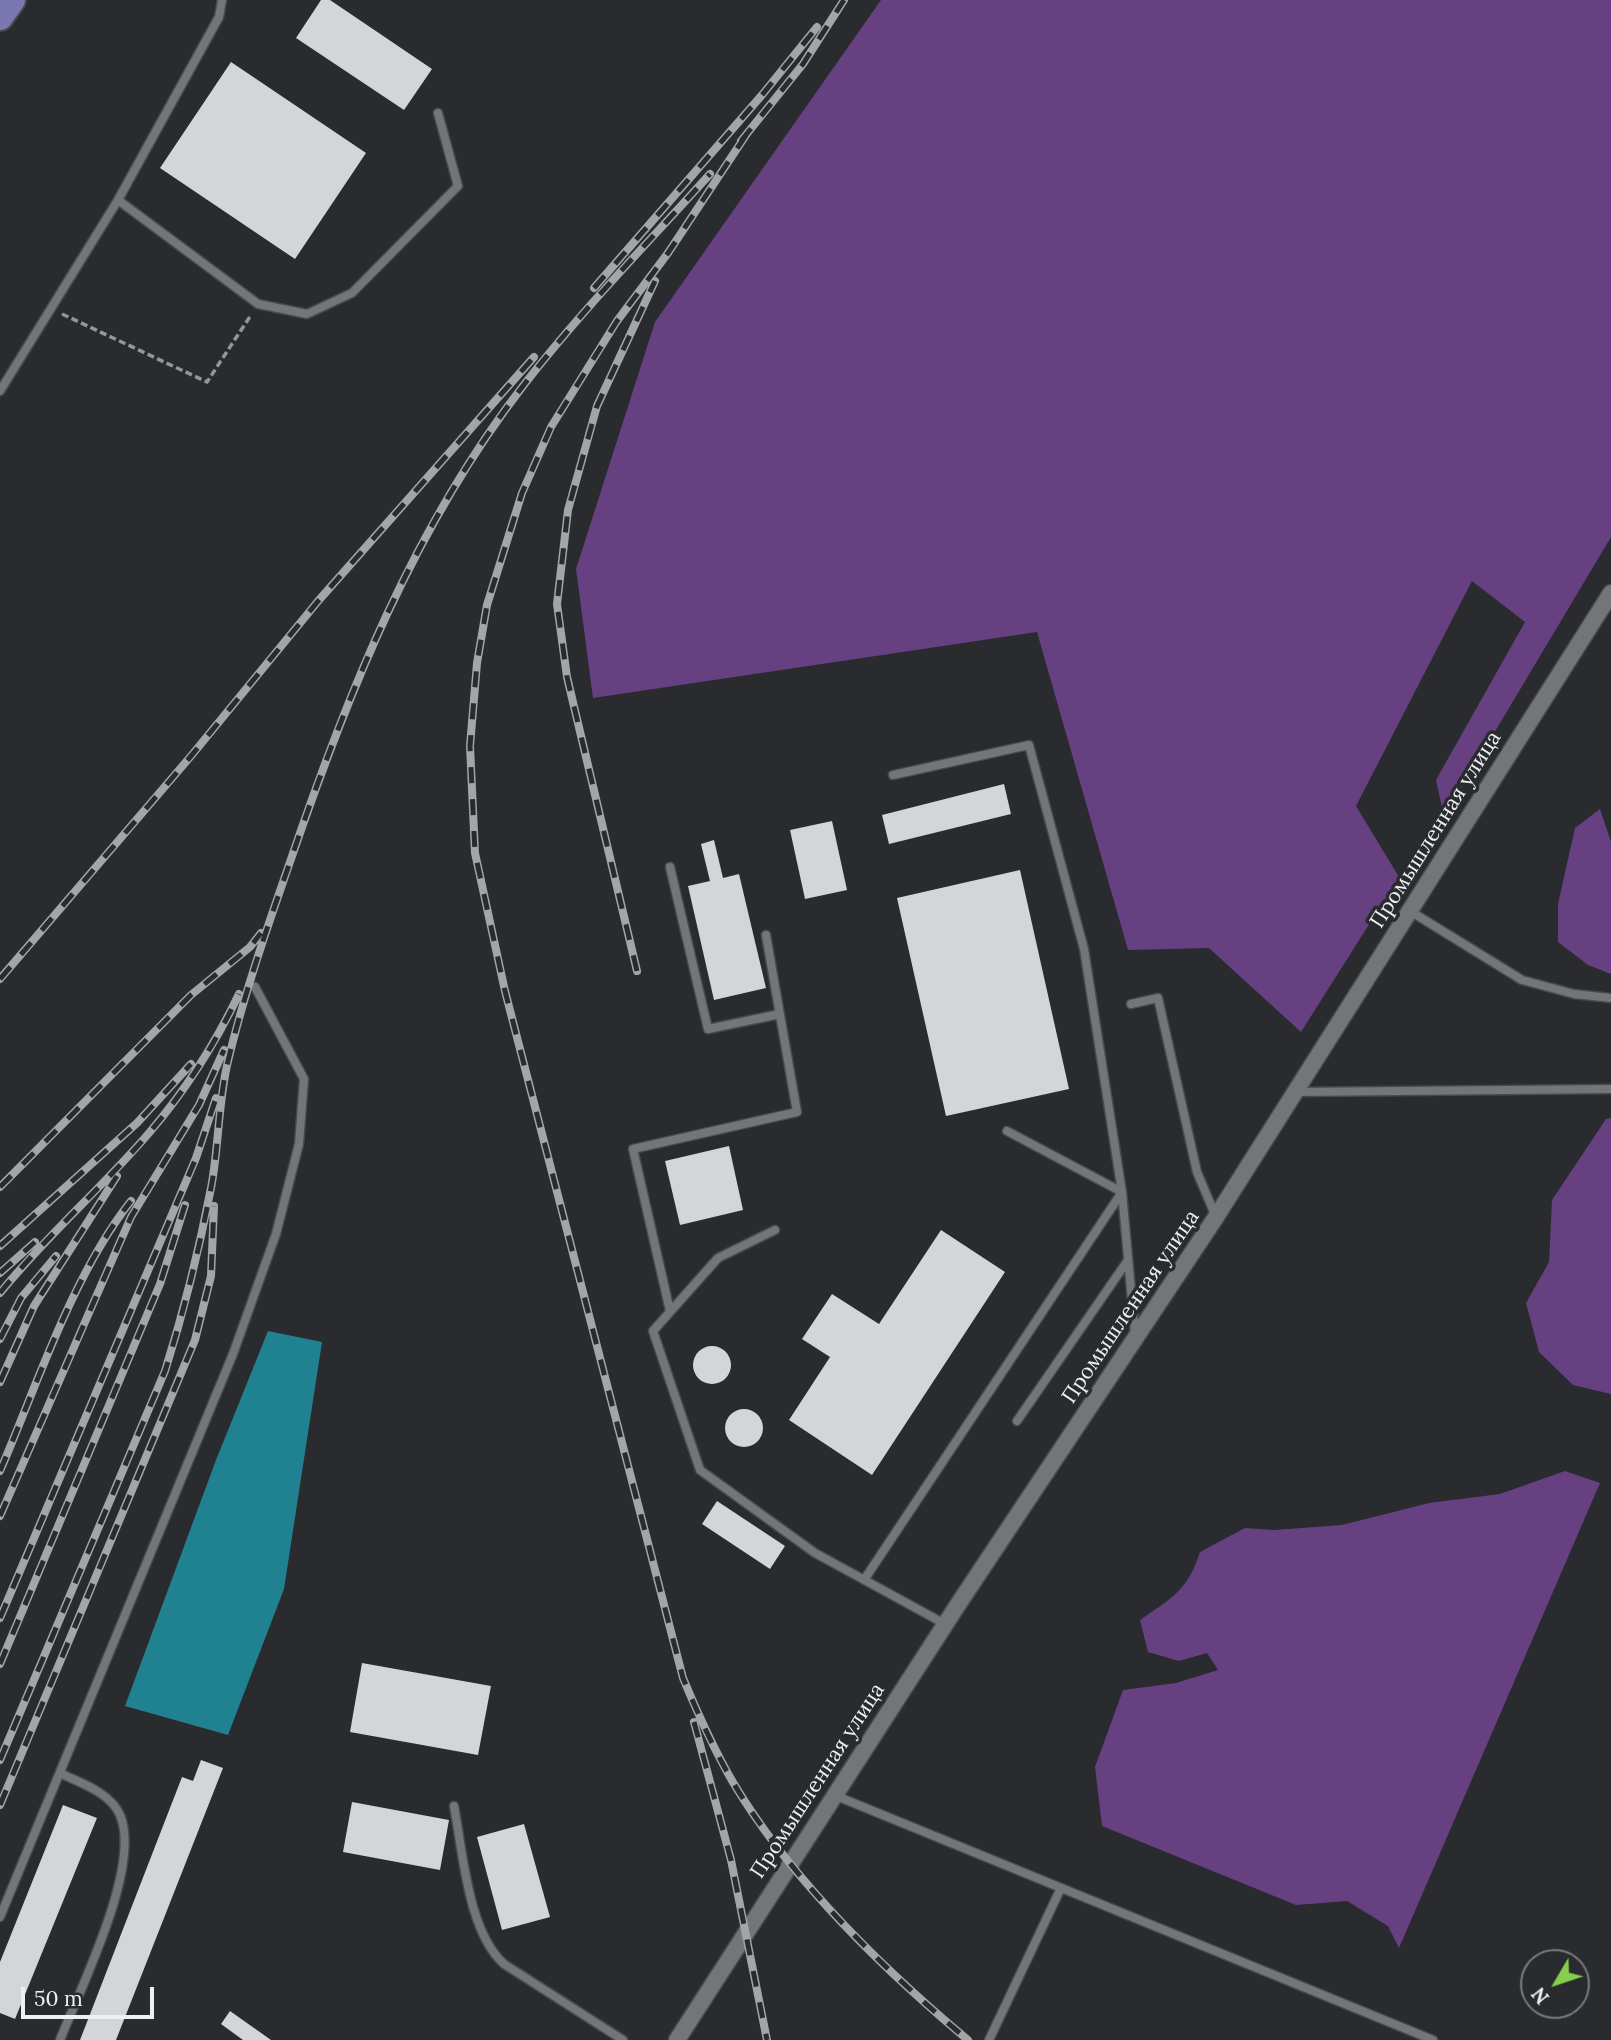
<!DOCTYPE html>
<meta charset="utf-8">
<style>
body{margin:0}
#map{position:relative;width:1611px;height:2040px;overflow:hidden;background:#292b2e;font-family:Lora,serif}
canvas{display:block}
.north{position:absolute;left:1520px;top:1949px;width:70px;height:70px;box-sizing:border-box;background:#292b2e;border:2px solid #787a7c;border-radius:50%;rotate:231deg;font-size:19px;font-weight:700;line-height:28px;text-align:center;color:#eef0f1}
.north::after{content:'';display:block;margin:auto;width:24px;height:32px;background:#85cf4d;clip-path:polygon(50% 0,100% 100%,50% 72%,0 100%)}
.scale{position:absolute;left:21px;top:1987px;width:133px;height:32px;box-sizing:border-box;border:4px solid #eef0f1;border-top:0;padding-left:9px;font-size:21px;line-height:24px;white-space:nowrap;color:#eef0f1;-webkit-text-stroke:5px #292b2e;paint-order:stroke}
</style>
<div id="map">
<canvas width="1611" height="2040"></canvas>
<div class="north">N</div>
<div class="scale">50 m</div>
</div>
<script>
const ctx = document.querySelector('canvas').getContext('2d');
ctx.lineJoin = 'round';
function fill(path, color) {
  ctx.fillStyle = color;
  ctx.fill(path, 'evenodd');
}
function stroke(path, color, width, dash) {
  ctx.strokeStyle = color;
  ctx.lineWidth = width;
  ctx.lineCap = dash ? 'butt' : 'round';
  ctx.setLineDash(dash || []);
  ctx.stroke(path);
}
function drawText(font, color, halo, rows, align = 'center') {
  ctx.font = font + ' Lora,serif';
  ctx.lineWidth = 7;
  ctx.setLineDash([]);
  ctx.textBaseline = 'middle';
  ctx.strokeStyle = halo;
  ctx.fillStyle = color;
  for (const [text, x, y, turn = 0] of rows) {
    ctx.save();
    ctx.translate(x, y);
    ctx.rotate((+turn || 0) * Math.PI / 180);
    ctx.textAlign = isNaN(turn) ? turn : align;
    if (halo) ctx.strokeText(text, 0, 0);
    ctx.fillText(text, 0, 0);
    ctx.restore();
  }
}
fill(new Path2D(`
 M 881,0 L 1611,0 L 1611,537 L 1444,817 L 1436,780 L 1525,622 L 1472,581 L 1356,806 L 1399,877 L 1301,1032 L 1209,948 L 1128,950 L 1037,632 L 593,698 L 576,569 L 655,322 Z
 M 1600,809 L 1611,842 L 1611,974 L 1588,965 L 1558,942 L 1558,904 L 1575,828 Z
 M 1611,1118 L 1611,1394 L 1573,1385 L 1539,1352 L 1526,1303 L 1549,1262 L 1552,1200 L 1606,1119 Z
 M 1565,1471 L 1600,1483 L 1399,1948 L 1388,1926 L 1347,1901 L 1296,1905 L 1102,1826 L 1095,1767 L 1123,1690 L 1176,1683 L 1218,1670 L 1207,1653 L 1179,1661 L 1148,1652 L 1140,1620 C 1172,1598 1188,1590 1200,1552 L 1245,1528 L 1274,1530 L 1342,1525 L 1429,1503 L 1500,1494 Z`), '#674081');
fill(new Path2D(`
 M 268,1331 L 322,1342 L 284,1589 L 228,1735 L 125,1706 L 216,1460 Z`), '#208291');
fill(new Path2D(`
 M 321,0 L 330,0 L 432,69 L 404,110 L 296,38 Z
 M 231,62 L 366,153 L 295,259 L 160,168 Z
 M 1004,784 L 1011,814 L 889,844 L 882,815 Z
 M 832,821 L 847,890 L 805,899 L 790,830 Z
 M 714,840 L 723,878 L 739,874 L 766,988 L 714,1000 L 688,886 L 710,881 L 701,844 Z
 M 1020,870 L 1069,1089 L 946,1116 L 897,898 Z
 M 729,1146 L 743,1210 L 680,1225 L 665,1161 Z
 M 941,1230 L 1005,1272 L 872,1475 L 789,1420 L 830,1357 L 802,1339 L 832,1294 L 879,1324 Z
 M693 1365a19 19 0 1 1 38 0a19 19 0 1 1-38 0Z
 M725 1428a19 19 0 1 1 38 0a19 19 0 1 1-38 0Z
 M 717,1501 L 785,1546 L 770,1569 L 702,1524 Z
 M 362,1663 L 491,1686 L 478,1755 L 350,1732 Z
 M 201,1760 L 223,1768 L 116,2040 L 80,2040 L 182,1777 L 193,1781 Z
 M 352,1802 L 449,1820 L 440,1870 L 343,1852 Z
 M 63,1805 L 97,1818 L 15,2019 L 0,2013 L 0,1962 Z
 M 524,1824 L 550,1917 L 502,1930 L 477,1837 Z
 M 230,2011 L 271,2040 L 243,2040 L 221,2024 Z`), '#d3d6d9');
const service = new Path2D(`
 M 118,200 L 219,17 L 222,0
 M 0,391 L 118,200 L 258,304 L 307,314 L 352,293 L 458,186 L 438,113
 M 893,775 L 1029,745 L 1084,949 L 1122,1192 L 1135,1334
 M 670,867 L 708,1029 L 780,1014
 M 1410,911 L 1522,980 L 1574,994 L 1611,998
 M 1131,1004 L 1158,998 L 1197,1172 L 1216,1217
 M 1295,1092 L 1611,1089
 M 775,1230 L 718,1258 L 653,1331 L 700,1470 L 815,1553 L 945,1624
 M 670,1311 L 633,1149 L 797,1112 L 766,935
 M 1017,1421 L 1128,1260
 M 864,1580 L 1122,1192 L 1007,1131
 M 60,1773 C 80,1783 110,1792 120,1815 C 142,1866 80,1989 60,2040
 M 834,1795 L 1433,2040
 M 454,1806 C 463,1853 468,1932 504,1964 L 623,2040
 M 0,1917 L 233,1354 L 276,1234 L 299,1144 L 304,1079 L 255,987
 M 989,2040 L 1061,1888`);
const minor = new Path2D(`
 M 677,2040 L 959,1603 L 1216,1217 L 1611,593`);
const primary = new Path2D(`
 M 0,17 L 12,0`);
stroke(service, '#47494b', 11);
stroke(minor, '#47494b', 19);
stroke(primary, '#47494b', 30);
stroke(new Path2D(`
 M 62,314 L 207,382 L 251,315`), '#949698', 3.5, [7, 3.5]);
stroke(service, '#737578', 8);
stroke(minor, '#737578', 16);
stroke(primary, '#7b77b0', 26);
const rail = new Path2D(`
 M 746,135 L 668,253 L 617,321 L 551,427 L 522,493 L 487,605 L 477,663 L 470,746 L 475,853 L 505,991 L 683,1678 C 698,1714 714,1750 734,1784 C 791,1879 883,1969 968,2040
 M 741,141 L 803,64 L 844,0
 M 594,288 L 762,95 L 817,27
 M 637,971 L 567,677 L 557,604 L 568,510 L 597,406 L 655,281
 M 0,979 L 191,756 L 319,600 L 534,357
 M 0,1187 L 191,995 L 250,947 L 261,933
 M 0,1246 L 137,1123 L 191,1064
 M 0,1273 L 35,1242
 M 0,1293 C 46,1236 102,1188 149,1133 C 186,1090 215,1044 239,994
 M 0,1339 L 21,1298 L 56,1256
 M 0,1382 L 34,1306 L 117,1176
 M 0,1471 C 37,1385 73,1274 131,1201
 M 0,1516 L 131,1217 L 199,1105 L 224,1050
 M 0,1618 L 196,1158 L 216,1098
 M 0,1664 L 160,1284 L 185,1205
 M 694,1722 L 731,1860 L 767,2040
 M 0,1760 L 165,1371 C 184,1311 199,1250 211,1188 C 219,1147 218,1102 228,1061 C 244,994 267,928 290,862 C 347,695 414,527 523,386 C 580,312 647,244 710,174
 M 0,1805 L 195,1340 L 211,1276 L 214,1206`);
stroke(rail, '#a3a5a7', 8);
stroke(rail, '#292b2e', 5, [16]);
drawText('21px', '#eef0f1', '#292b2e', [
 ["Промышленная улица",1436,830,-58],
 ["Промышленная улица",1131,1307,-56],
 ["Промышленная улица",818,1781,-57]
]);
</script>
